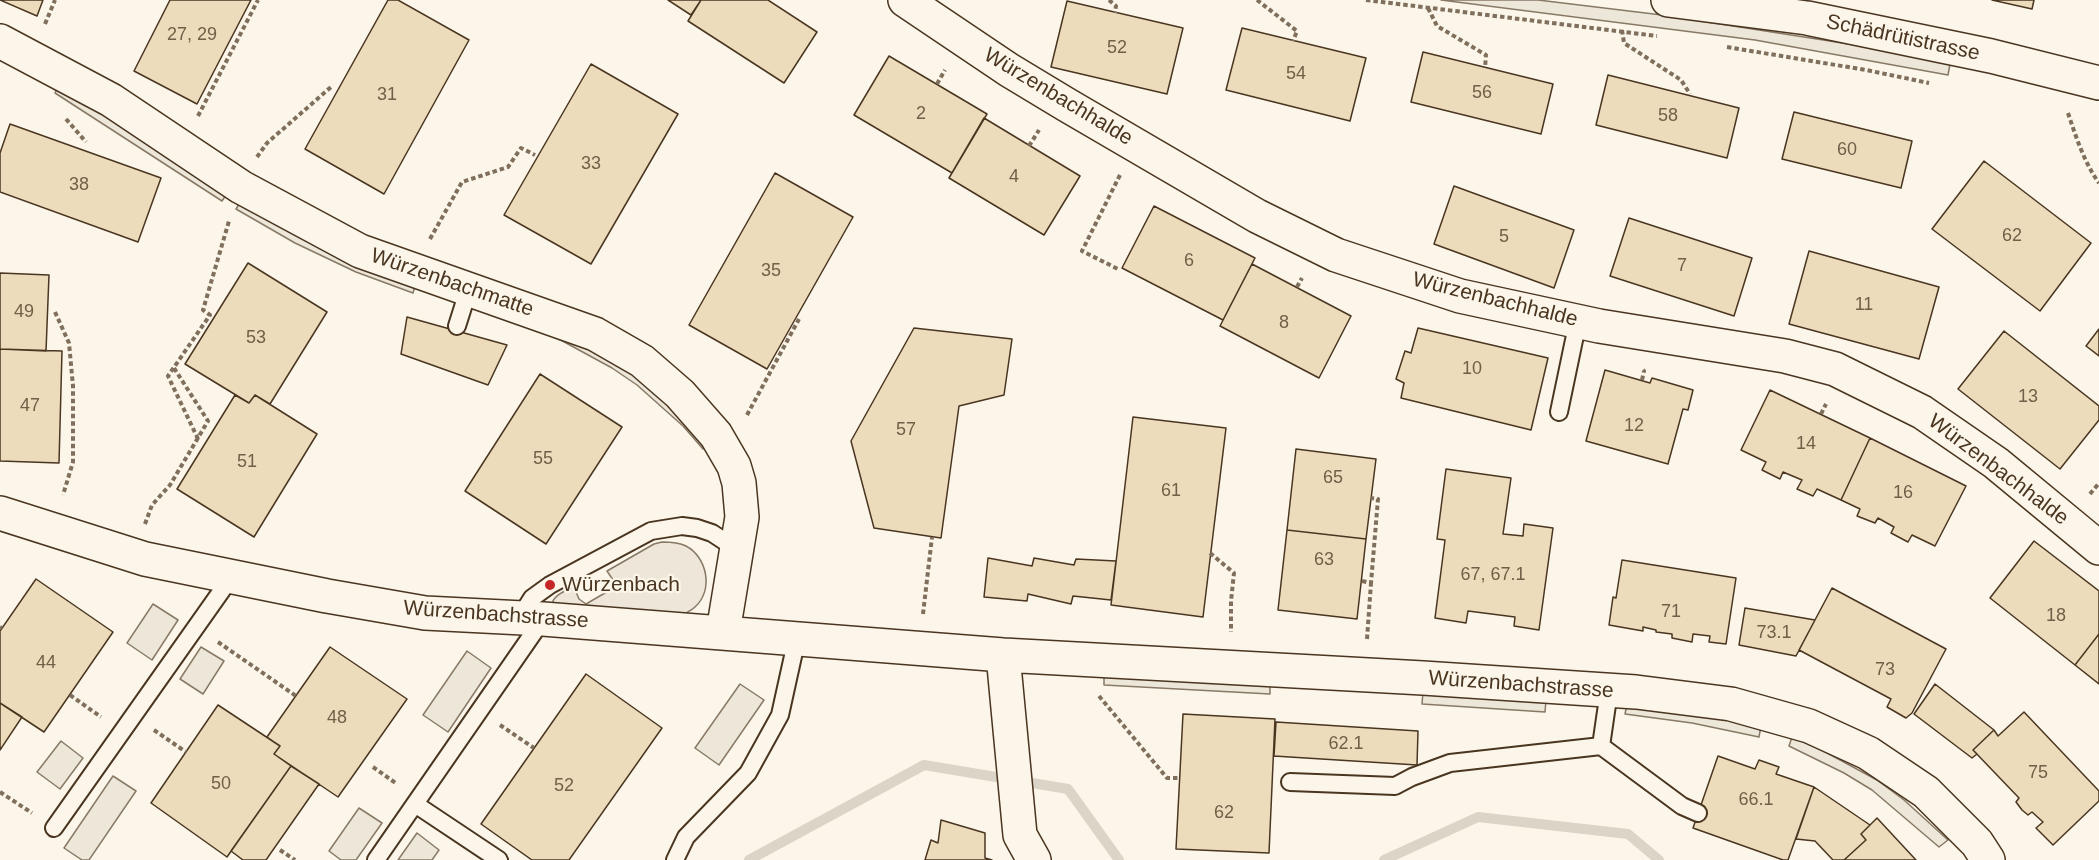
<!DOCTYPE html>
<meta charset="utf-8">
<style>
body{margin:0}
canvas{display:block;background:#fbf6e9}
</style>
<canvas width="2099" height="860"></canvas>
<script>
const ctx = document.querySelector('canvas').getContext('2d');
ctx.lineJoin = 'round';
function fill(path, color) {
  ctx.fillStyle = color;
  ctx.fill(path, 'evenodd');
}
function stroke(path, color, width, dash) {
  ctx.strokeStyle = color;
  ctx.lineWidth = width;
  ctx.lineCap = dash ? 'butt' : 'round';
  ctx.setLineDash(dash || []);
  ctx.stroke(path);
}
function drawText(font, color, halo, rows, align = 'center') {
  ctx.font = font + ' Helvetica,sans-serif';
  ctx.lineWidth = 4.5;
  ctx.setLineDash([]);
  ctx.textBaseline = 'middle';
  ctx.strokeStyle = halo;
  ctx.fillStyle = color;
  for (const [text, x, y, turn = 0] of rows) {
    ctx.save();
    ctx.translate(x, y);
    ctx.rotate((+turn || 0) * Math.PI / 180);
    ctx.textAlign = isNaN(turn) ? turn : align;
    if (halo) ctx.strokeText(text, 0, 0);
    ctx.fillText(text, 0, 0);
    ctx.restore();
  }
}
const green = new Path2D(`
 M 662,542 C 670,542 678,542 686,546 C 707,557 714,590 695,607 C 692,610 687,612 683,615 L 552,604 C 554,594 566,591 574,587 L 579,599 L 586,604 L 617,586 L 607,571 L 654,544 Z`);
fill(green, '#ede6d9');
stroke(green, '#887966', 1.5);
const parking = new Path2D(`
 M 1441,0 L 1538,0 L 1662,15 L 1849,44 L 1950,64 L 1948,75 L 1755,40 Z
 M 59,85 L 228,192 L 222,201 L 55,93 Z
 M 241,201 L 416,282 L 413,293 L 356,272 L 295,243 L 236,209 Z
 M 557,338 L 615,358 L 710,442 L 703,449 L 683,426 L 637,385 L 612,368 Z
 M 153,604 L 178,620 L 152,660 L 127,643 Z
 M 201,647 L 224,661 L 203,694 L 180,679 Z
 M 467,651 L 491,668 L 448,732 L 423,715 Z
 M 1104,675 L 1270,684 L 1270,694 L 1104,685 Z
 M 740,684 L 764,700 L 719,765 L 695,748 Z
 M 1423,692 L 1546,700 L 1545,712 L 1422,704 Z
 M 1627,704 L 1693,712 L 1761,726 L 1759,737 L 1692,723 L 1625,714 Z
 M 1792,737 L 1818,748 L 1877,780 L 1904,800 L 1948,840 L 1939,847 L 1872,790 L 1844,773 L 1789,746 Z
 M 61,741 L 83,758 L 60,789 L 37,772 Z
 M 113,776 L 136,791 L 89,860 L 82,860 L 64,848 Z
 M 359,808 L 382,823 L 356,860 L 341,860 L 329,851 Z
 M 417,833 L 439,850 L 432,860 L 398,860 Z`);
fill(parking, '#ede7d9');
stroke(parking, '#887966', 1.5);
stroke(new Path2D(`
 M 749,860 L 924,765 L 1068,789 L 1119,860
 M 1384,860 L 1478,817 L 1628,834 L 1659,860`), '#dcd4c6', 10);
const building = new Path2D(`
 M 0,0 L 43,0 L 37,16 Z
 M 170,0 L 251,0 L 197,104 L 134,71 Z
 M 388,0 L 398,0 L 469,40 L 384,194 L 305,149 Z
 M 668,0 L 701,0 L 691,15 Z
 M 701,0 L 768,0 L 817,32 L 784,83 L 688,21 Z
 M 1992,0 L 2034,0 L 2032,9 Z
 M 1067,1 L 1183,28 L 1167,94 L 1051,67 Z
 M 1242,28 L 1366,58 L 1350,121 L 1226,90 Z
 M 1423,52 L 1553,84 L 1541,134 L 1411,102 Z
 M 889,56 L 987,114 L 952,173 L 854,115 Z
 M 591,64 L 678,114 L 591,264 L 504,215 Z
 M 1608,75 L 1739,108 L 1727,158 L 1596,125 Z
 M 1794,112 L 1912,141 L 1901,188 L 1782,159 Z
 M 984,118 L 1080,176 L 1044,235 L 949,178 Z
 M 10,124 L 161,178 L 138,242 L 0,192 L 0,153 Z
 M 1984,161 L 2091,243 L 2040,311 L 1932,229 Z
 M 775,173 L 853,217 L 767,369 L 689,325 Z
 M 1454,186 L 1574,230 L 1554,288 L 1434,244 Z
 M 1154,206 L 1255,258 L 1223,320 L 1122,268 Z
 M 1629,218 L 1752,258 L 1734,316 L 1610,276 Z
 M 1809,251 L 1939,287 L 1919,359 L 1789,324 Z
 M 248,263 L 327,312 L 270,404 L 255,395 L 249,403 L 185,364 Z
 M 1252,264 L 1351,316 L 1319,378 L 1220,326 Z
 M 0,273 L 49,275 L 46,351 L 0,349 Z
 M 407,317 L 507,345 L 488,385 L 401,354 Z
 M 914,328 L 1012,339 L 1004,395 L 959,406 L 941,538 L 874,528 L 851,441 Z
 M 1418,328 L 1548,358 L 1531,430 L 1401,398 L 1404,383 L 1396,379 L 1405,351 L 1411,353 Z
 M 2099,329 L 2099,356 L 2086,346 Z
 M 2004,331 L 2099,406 L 2099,420 L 2060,469 L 1958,389 Z
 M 0,349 L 62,351 L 59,463 L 0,461 Z
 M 1605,370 L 1650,383 L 1652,378 L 1693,390 L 1688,410 L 1683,409 L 1668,464 L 1586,441 Z
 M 540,374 L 622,427 L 546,544 L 465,491 Z
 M 1770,390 L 1870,438 L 1841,500 L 1817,489 L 1813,496 L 1797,489 L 1802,480 L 1783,472 L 1780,479 L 1762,470 L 1766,462 L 1741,450 Z
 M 235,395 L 249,403 L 255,395 L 317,434 L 254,537 L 177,489 Z
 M 1133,417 L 1226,428 L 1203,617 L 1111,605 Z
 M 1870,438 L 1966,486 L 1935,546 L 1912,535 L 1908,542 L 1891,533 L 1894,527 L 1878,518 L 1875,523 L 1857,516 L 1860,509 L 1841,500 Z
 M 1296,449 L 1376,459 L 1366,539 L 1287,530 Z
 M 1446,469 L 1511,478 L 1503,534 L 1523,536 L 1524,524 L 1553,528 L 1539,630 L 1514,626 L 1515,617 L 1468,611 L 1466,623 L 1435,618 L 1445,540 L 1437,539 Z
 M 1287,530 L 1366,539 L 1357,619 L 1278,610 Z
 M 2034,541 L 2099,591 L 2099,634 L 2075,665 L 1990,598 Z
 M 988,558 L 1032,566 L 1034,558 L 1074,565 L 1076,559 L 1116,561 L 1111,600 L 1073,596 L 1071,604 L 1028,594 L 1027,601 L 984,597 Z
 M 1622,560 L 1736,578 L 1726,644 L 1709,642 L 1710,636 L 1693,634 L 1692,642 L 1672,638 L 1672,634 L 1656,632 L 1656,630 L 1643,627 L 1643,631 L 1609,625 L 1613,597 L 1616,598 Z
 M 36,579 L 113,632 L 44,732 L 0,703 L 0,631 Z
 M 1832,588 L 1946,649 L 1912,713 L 1906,718 L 1887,707 L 1891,699 L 1799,650 Z
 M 1745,608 L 1815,620 L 1796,656 L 1739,645 Z
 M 2099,634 L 2099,684 L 2075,665 Z
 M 330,647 L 407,699 L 338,797 L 274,754 L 280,746 L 267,737 Z
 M 586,674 L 662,728 L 569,860 L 532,860 L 481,824 Z
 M 1935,684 L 1994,730 L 1973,750 L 1977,754 L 1972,758 L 1914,714 Z
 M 0,703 L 22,717 L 0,750 Z
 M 218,705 L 280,746 L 274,754 L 291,766 L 227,857 L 151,803 Z
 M 2024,712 L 2099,791 L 2099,801 L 2053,845 L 2036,828 L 2043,822 L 2032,812 L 2028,815 L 2022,810 L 2016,802 L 2019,798 L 1973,750 L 1994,730 L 1998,736 Z
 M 1183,714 L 1275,719 L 1269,853 L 1176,849 Z
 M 1276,722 L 1418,731 L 1417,765 L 1274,756 Z
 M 1718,756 L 1755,769 L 1759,760 L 1779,767 L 1776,774 L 1814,787 L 1788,860 L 1783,860 L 1693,828 Z
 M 291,766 L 319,784 L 266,860 L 243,860 L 231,851 Z
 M 1814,787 L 1870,825 L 1861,834 L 1866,840 L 1844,860 L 1833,860 L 1815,841 L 1796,839 Z
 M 1877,818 L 1916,860 L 1844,860 L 1866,840 L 1861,834 Z
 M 941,820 L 985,833 L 985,858 L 992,860 L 925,860 L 931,840 L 938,843 Z`);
fill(building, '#ecdcbc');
stroke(building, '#4a3520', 1.5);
const lane = new Path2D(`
 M 457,326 L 469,288
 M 1559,412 L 1578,321
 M 520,617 L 532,598 L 550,585 L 651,531 L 682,526 L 697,528 L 712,533 L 738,550
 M 1609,691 L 1601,746 L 1682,806 L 1698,813
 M 1290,782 L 1395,786 L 1412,777 L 1450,763 L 1601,746
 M 415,804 L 499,860
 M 54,828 L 232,576
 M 376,860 L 543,619
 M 675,860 L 686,837 L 748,773 L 780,715 L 797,638`);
const street = new Path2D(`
 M 905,0 L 1009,70 L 1067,105 L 1257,216 L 1336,255 L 1460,296 L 1599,326 L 1785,356 L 1835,369 L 1922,412 L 1996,463 L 2099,548
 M 0,41 L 111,100 L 241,187 L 360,251 L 595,334 L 642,361 L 680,394 L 716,435 L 734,466 L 739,483 L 742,517 L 723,632
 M 0,513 L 145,559 L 327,596 L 425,613 L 543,619 L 1003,655 L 1423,678 L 1636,692 L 1731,704 L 1809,726 L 1868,753 L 1926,792 L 1977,843 L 1988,860
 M 1003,655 L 1020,835 L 1034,860`);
const secondary = new Path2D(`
 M 1668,0 L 1807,18 L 1991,56 L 2099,83`);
stroke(lane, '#4a3520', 20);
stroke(street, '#4a3520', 36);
stroke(secondary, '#4a3520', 36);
stroke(new Path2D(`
 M 1109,0 L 1116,6 L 1115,13
 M 1257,0 L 1297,31 L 1293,41
 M 1366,0 L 1657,36
 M 1428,8 L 1437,26 L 1486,55 L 1485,68
 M 45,24 L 55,0
 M 1622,30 L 1624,43 L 1681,80 L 1690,94
 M 1727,47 L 1866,70 L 1929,83
 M 937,84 L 945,70
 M 2068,113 C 2076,137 2084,162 2099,183
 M 198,116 L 258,0
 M 66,119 L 86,142
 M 1029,146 L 1039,130
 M 257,157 L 267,143 L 331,87
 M 1120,175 L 1082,251 L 1120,270
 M 430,239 L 462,182 L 508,167 L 521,148 L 535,155
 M 1297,287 L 1302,278
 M 55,312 L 69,343 L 73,386 L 73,462 L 63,495
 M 1642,380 L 1644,371 L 1643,370
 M 1821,414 L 1826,404
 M 747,415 L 799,319
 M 198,439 L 168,376 L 210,315 L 203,310 L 229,221
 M 2090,494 L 2099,483
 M 145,524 L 152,505 L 170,485 L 208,421 L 174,368
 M 1210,553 L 1234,573 L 1231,601 L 1231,632
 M 1362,581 L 1371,583 L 1378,499 L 1371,498
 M 923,614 L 932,537
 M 0,627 L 2,628
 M 1367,639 L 1371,583
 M 218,642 L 296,696
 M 70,695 L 101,717
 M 1099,696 L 1167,778 L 1180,778
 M 500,725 L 534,748
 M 154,730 L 186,752
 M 373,767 L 397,784
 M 0,792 L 32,813
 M 280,850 L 295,860`), '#7f6f5c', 4, [4.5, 3]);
stroke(lane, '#fbf6e9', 16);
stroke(street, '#fbf6e9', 33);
stroke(secondary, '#fbf6e9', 33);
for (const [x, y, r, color] of [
 [550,585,6,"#c62828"]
]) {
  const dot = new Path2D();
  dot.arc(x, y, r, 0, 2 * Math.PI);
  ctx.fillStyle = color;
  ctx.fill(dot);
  stroke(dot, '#fbf6e9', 2);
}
drawText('18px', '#725f47', null, [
 ["27, 29",192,35],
 ["52",1117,48],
 ["54",1296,74],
 ["56",1482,93],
 ["31",387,95],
 ["2",921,114],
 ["58",1668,116],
 ["60",1847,150],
 ["33",591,164],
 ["4",1014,177],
 ["38",79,185],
 ["62",2012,236],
 ["5",1504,237],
 ["6",1189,261],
 ["7",1682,266],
 ["35",771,271],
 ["11",1864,305],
 ["49",24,312],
 ["8",1284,323],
 ["53",256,338],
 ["10",1472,369],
 ["13",2028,397],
 ["47",30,406],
 ["12",1634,426],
 ["57",906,430],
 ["14",1806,444],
 ["55",543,459],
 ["51",247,462],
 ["65",1333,478],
 ["61",1171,491],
 ["16",1903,493],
 ["63",1324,560],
 ["67, 67.1",1493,575],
 ["71",1671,612],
 ["18",2056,616],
 ["73.1",1774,633],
 ["44",46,663],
 ["73",1885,670],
 ["48",337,718],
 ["62.1",1346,744],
 ["75",2038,773],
 ["50",221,784],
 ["52",564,786],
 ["66.1",1756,800],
 ["62",1224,813]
]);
drawText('21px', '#4a3520', '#fbf6e9', [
 ["Schädrütistrasse",1903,38,12],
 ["Würzenbachhalde",1058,97,31],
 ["Würzenbachmatte",452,283,19],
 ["Würzenbachhalde",1495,300,14],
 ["Würzenbachhalde",1998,470,37],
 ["Würzenbachstrasse",496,615,4],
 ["Würzenbachstrasse",1521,685,4]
]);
drawText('21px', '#4a3520', '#fbf6e9', [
 ["Würzenbach",562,585]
], 'left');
</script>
